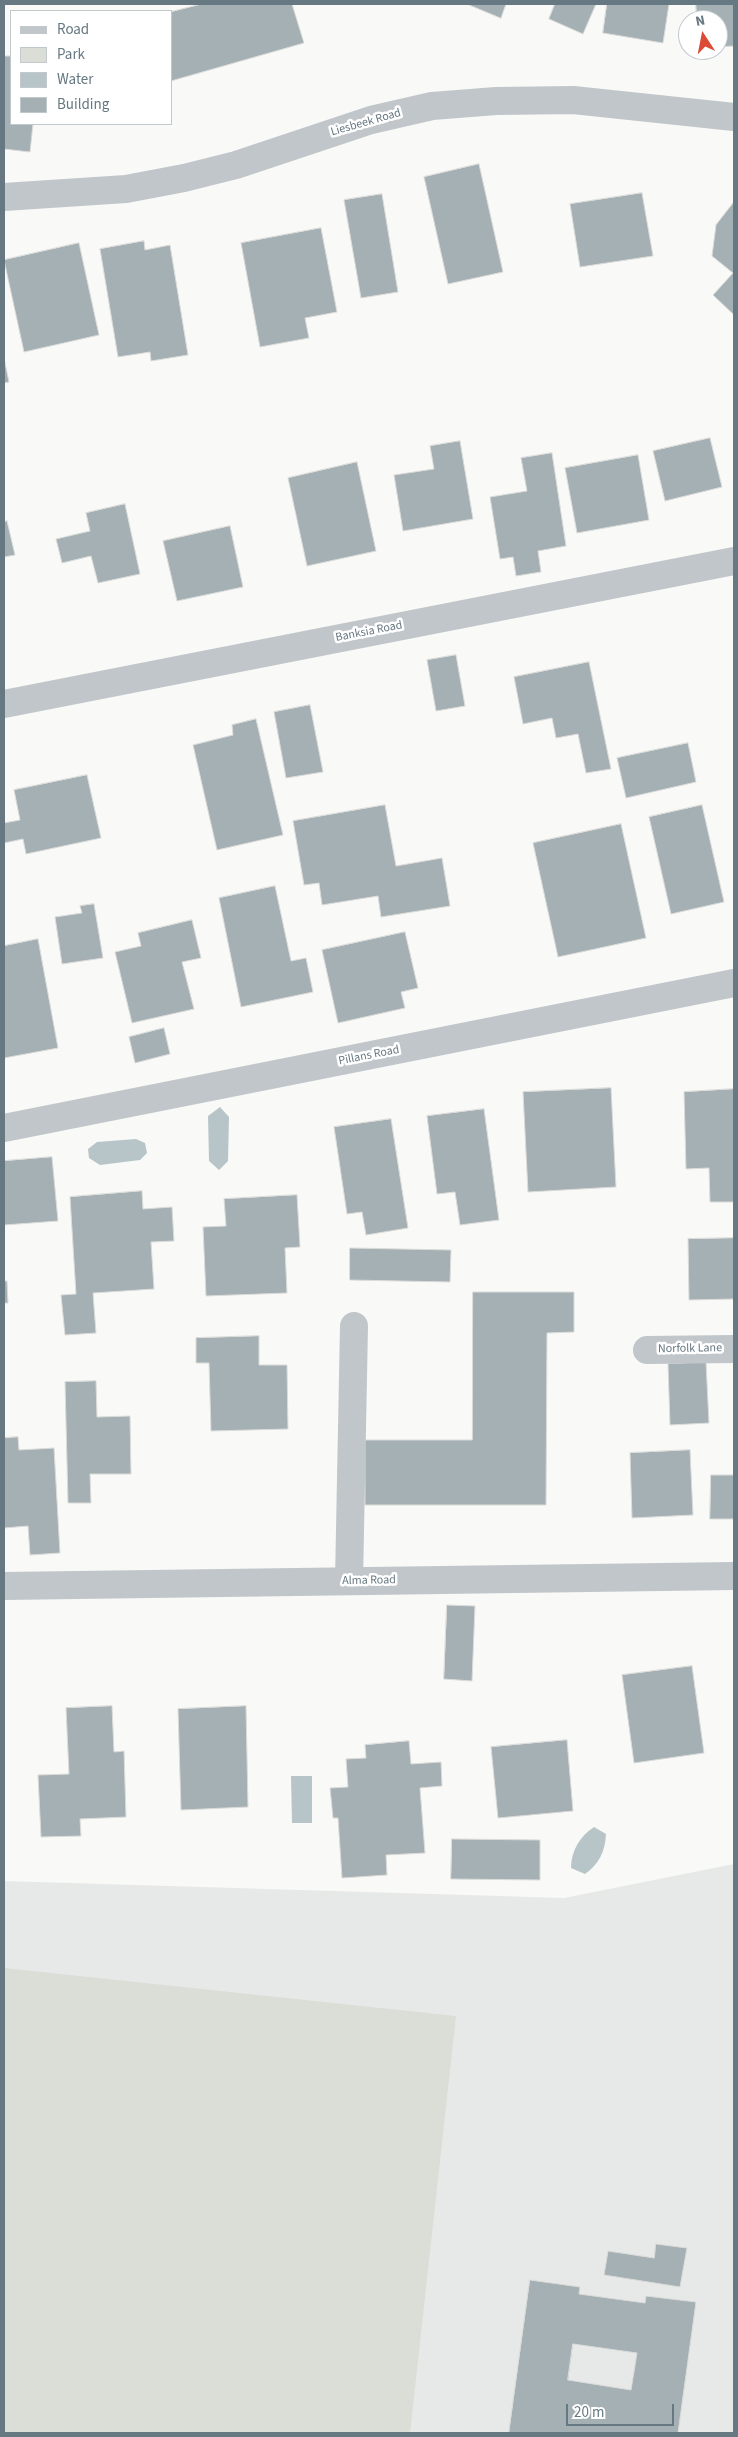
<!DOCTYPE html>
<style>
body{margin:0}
#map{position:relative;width:738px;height:2437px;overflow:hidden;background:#f9f9f7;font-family:"Source Sans 3",sans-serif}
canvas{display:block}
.frame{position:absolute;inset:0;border:5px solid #667881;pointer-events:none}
.legend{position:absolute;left:10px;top:10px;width:162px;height:115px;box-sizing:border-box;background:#fff;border:1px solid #c2c9cd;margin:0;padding:6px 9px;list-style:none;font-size:15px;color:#667881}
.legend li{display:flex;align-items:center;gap:10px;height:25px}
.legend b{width:25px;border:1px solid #c2c9cd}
.north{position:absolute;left:678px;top:10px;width:50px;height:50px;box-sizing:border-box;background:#fff;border:1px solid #c2c9cd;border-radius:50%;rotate:349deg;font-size:14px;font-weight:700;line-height:20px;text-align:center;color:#667881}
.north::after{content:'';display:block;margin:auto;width:18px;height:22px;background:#db4c36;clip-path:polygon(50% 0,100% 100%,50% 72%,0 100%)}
.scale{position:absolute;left:566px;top:2404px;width:108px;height:22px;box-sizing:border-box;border:2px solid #667881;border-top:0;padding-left:6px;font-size:15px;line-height:18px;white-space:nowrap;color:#667881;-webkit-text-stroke:4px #fff;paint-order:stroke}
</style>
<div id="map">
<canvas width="738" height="2437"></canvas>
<div class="frame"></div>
<ul class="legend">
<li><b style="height:6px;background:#c0c6c9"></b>Road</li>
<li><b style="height:14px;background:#daded7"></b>Park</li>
<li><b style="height:14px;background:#b8c5c8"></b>Water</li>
<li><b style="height:14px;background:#a5b0b4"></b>Building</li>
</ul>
<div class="north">N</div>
<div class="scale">20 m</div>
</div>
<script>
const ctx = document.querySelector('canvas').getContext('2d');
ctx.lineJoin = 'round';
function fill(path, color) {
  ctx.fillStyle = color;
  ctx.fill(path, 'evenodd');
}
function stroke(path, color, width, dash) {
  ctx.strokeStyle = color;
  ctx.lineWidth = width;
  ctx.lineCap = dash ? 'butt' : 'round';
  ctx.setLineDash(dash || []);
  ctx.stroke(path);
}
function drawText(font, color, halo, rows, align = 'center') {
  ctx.font = font + ' "Source Sans 3",sans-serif';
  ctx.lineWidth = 5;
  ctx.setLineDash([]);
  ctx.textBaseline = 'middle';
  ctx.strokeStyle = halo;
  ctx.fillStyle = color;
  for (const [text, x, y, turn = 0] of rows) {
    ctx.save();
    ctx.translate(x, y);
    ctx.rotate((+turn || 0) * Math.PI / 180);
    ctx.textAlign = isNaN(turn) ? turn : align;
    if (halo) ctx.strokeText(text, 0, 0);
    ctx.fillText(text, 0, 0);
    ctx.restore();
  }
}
fill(new Path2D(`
 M 734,1864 L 734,2433 L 4,2433 L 4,1881 L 564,1898 Z`), '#e7e9e8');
fill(new Path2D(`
 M 4,1968 L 456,2016 L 410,2433 L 4,2433 Z`), '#daded7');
fill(new Path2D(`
 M 220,1107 L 229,1117 L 228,1161 L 219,1170 L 209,1161 L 208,1116 Z
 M 136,1139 L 145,1143 L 147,1153 L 140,1160 L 100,1165 L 89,1158 L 88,1149 L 97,1142 Z
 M 291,1776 L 312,1776 L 312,1823 L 292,1823 Z
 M 594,1827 L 606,1834 C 605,1852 599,1864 585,1874 L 571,1868 C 571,1851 580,1836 594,1827 Z`), '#b8c5c8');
const building = new Path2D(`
 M 202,4 L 292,4 L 304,43 L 171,81 L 171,12 Z
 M 467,4 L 506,4 L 501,18 Z
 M 555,4 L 596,4 L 583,34 L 549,19 Z
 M 607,4 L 669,4 L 663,43 L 603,33 Z
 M 696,4 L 734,4 L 734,46 L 718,47 L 718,20 L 697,20 Z
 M 4,56 L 11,56 L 11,124 L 33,124 L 30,152 L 4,149 Z
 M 479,164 L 503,272 L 448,284 L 424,177 Z
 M 642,193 L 653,256 L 580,267 L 570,204 Z
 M 382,194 L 398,292 L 361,298 L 344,200 Z
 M 734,202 L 734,315 L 713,295 L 733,273 L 712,256 L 716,225 Z
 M 321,228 L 337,312 L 305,318 L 309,338 L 260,347 L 241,243 Z
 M 144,241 L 145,250 L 170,245 L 188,355 L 151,361 L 150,352 L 118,357 L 100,249 Z
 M 79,243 L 99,335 L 24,352 L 4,260 Z
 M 4,358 L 9,382 L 4,383 Z
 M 710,438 L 722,487 L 665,501 L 653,451 Z
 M 460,441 L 473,519 L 403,531 L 394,475 L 434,469 L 430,446 Z
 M 552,453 L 566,546 L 538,551 L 541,572 L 516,576 L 513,557 L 500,559 L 490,497 L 527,491 L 521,458 Z
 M 638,455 L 649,520 L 577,533 L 565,468 Z
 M 357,462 L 376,551 L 307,566 L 288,478 Z
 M 125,504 L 140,574 L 98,583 L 91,556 L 62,563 L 56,539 L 90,531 L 86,513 Z
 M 7,521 L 15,555 L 4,557 L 4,522 Z
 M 230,526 L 243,587 L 177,601 L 163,541 Z
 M 456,655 L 465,706 L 436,711 L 427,660 Z
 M 589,662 L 611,769 L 586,773 L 578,734 L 556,738 L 552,718 L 523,724 L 514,677 Z
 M 310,705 L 323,772 L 286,778 L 274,712 Z
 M 256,719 L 283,835 L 217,850 L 193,745 L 233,735 L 232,725 Z
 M 688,743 L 696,782 L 626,798 L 617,758 Z
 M 87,775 L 101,838 L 26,854 L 23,839 L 4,843 L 4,823 L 20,820 L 14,790 Z
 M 385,805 L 396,866 L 442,858 L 450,906 L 381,917 L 378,896 L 322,905 L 319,883 L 304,885 L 293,821 Z
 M 702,805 L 724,902 L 671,914 L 649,817 Z
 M 621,824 L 646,938 L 558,957 L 533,843 Z
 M 275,886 L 291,961 L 306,958 L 313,992 L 241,1007 L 219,898 Z
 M 94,904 L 103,958 L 62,964 L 55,917 L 82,913 L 80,906 Z
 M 192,920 L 201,958 L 182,962 L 194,1009 L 132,1023 L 115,952 L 141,946 L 138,933 Z
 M 405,932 L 418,988 L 401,992 L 405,1008 L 338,1023 L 322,950 Z
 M 38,939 L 58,1048 L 4,1058 L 4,946 Z
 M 164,1028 L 170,1054 L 135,1063 L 129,1037 Z
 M 611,1088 L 616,1187 L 528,1192 L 523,1092 Z
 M 734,1089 L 734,1202 L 710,1202 L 709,1168 L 686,1169 L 684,1092 Z
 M 484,1109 L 499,1220 L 460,1225 L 455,1192 L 437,1194 L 427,1116 Z
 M 391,1119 L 408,1228 L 366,1235 L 362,1212 L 347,1214 L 334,1127 Z
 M 52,1157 L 58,1221 L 4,1225 L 4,1161 Z
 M 142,1191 L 143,1209 L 172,1207 L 174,1241 L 151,1242 L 154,1289 L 93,1293 L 96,1333 L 65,1335 L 61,1295 L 76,1294 L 70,1197 Z
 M 297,1195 L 300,1247 L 285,1248 L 287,1293 L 206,1296 L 203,1227 L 226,1226 L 224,1199 Z
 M 734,1238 L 734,1299 L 689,1300 L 688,1239 Z
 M 350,1248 L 451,1250 L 450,1282 L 350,1280 Z
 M 4,1281 L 7,1281 L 8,1303 L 4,1303 Z
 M 473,1292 L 574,1292 L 574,1332 L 547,1333 L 546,1505 L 365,1505 L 365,1440 L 472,1440 Z
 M 259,1336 L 259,1365 L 287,1365 L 288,1429 L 211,1431 L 209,1363 L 196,1363 L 196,1338 Z
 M 706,1362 L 709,1423 L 670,1425 L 668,1364 Z
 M 96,1381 L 97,1417 L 130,1416 L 131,1474 L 90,1474 L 91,1503 L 68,1503 L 65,1382 Z
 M 18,1437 L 19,1450 L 54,1448 L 60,1553 L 30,1555 L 28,1526 L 4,1528 L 4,1438 Z
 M 690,1450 L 693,1515 L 632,1518 L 630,1453 Z
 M 711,1475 L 734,1475 L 734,1519 L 710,1519 Z
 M 447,1605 L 475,1606 L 472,1681 L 444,1679 Z
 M 692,1666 L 704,1753 L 634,1763 L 622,1675 Z
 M 112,1706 L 114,1752 L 124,1751 L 126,1817 L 80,1819 L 81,1836 L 41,1837 L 38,1775 L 69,1774 L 66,1708 Z
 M 246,1706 L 248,1807 L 181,1810 L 178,1709 Z
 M 567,1740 L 573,1811 L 498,1818 L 491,1747 Z
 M 409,1741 L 411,1764 L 441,1762 L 442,1786 L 420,1788 L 425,1853 L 386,1855 L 387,1875 L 342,1878 L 338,1818 L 333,1818 L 330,1788 L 348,1787 L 346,1759 L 366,1758 L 365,1745 Z
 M 452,1839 L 540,1840 L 540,1880 L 451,1879 Z
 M 656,2244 L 687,2248 L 680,2287 L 604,2275 L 608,2251 L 654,2258 Z
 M 530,2280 L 580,2287 L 579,2294 L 645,2303 L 646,2296 L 696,2302 L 678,2433 L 509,2433 ZM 573,2344 L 637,2353 L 631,2390 L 568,2380 Z`);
fill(building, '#a5b0b4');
stroke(building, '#dbdbd9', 1);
stroke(new Path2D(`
 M 4,197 L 126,189 L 184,178 L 236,165 L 371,120 L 432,106 L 496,101 L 573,100 L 734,117
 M 4,704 L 734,561
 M 4,1128 L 734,983
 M 647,1350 L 734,1349
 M 349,1581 L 354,1326
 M 4,1586 L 734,1576`), '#c0c6c9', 28);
drawText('12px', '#667881', '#fff', [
 ["Liesbeek Road",366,123,-16],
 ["Banksia Road",369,632,-11],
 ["Pillans Road",369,1056,-11],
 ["Norfolk Lane",690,1349,-1],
 ["Alma Road",369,1581,-1]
]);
</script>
